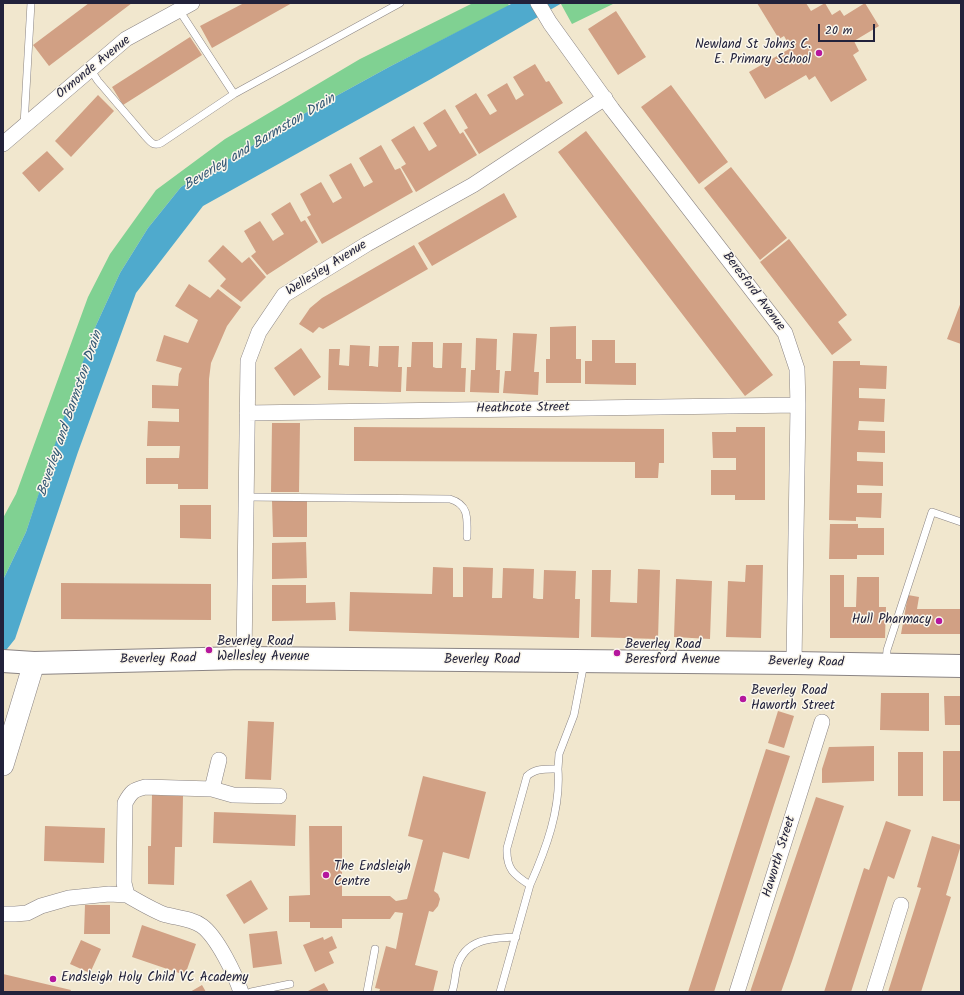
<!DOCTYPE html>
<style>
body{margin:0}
#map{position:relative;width:964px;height:995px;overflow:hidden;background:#f1e7ce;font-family:Kalam,sans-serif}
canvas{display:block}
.frame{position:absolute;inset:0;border:4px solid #22223b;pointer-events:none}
.scale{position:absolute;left:818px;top:24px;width:57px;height:18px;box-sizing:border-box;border:2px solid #22223b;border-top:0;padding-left:5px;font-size:12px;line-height:14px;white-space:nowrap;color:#22223b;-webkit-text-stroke:3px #fbf7ec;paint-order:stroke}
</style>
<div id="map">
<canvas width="964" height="995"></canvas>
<div class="frame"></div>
<div class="scale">20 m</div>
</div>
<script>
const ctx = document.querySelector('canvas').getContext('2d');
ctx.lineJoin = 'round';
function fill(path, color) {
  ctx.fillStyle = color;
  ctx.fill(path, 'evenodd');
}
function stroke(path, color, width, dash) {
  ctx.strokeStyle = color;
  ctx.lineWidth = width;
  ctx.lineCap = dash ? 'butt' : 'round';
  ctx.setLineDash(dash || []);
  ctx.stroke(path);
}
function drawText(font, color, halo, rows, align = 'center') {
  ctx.font = font + ' Kalam,sans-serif';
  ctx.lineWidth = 3;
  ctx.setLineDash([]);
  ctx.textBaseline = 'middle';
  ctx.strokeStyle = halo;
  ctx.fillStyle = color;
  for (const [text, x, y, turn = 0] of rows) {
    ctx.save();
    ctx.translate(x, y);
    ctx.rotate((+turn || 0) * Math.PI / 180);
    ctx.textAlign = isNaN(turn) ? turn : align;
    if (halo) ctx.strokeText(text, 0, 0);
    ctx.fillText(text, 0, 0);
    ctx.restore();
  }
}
fill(new Path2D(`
 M 473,3 L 508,3 L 509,6 L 389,67 L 307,112 L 242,152 L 210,169 L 181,187 L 148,228 L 120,273 L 93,332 L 26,532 L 3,580 L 3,518 L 16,494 L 88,297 L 110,254 L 156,190 L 225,139 L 360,59 Z
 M 562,3 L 615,3 L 572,24 L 561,4 Z`), '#80d192');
fill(new Path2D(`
 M 513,3 L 562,3 L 431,79 L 203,206 L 136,293 L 78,452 L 15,639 L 3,654 L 3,580 L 26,532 L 63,420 L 93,332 L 120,273 L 148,228 L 181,187 L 210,169 L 242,152 L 307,112 L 389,67 Z`), '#4faacd');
fill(new Path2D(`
 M 89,3 L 132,3 L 49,66 L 33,45 Z
 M 244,3 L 292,3 L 212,48 L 200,26 Z
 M 757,3 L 806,3 L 811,11 L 825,3 L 832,15 L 840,10 L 844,16 L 865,3 L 879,26 L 854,41 L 859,51 L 853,55 L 867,80 L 831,102 L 815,76 L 809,80 L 806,75 L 765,99 L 749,72 L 791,48 L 784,36 L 779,39 Z
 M 616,11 L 646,57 L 618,75 L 588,29 Z
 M 190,37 L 202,55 L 123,105 L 112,87 Z
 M 535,64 L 546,82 L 549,81 L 563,103 L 479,154 L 464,130 L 468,128 L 455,106 L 476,93 L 490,115 L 497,111 L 487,95 L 507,83 L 516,100 L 524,95 L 513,77 Z
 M 671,85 L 728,162 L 699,184 L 641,107 Z
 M 98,95 L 114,111 L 71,157 L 55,141 Z
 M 445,109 L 460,134 L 463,132 L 477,155 L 416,192 L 401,167 L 406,164 L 391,140 L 414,126 L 429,151 L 437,146 L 423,123 Z
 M 586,131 L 773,375 L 745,396 L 558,152 Z
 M 381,145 L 395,170 L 400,168 L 413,192 L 322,244 L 307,217 L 311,215 L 300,194 L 321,182 L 333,203 L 342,198 L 329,175 L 351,163 L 364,187 L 373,182 L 359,158 Z
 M 47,151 L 64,169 L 39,192 L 22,173 Z
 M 731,167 L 787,238 L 760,260 L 704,188 Z
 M 504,193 L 517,217 L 432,266 L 418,243 Z
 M 290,202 L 301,222 L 305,220 L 318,242 L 267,275 L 251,256 L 256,252 L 244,231 L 260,221 L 273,241 L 279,237 L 284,234 L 271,214 Z
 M 789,239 L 847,315 L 838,322 L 852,340 L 832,355 L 760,262 Z
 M 223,245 L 242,263 L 249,257 L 266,277 L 241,302 L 220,286 L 226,279 L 208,261 Z
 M 414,245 L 428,269 L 323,329 L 319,327 L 313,333 L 299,324 L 310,308 L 322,298 Z
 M 189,284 L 210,298 L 218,289 L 241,307 L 227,326 L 211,363 L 209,379 L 208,489 L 178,489 L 178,484 L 146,484 L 146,458 L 179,458 L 180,446 L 147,446 L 148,421 L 179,422 L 179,409 L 152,408 L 152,385 L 178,386 L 179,374 L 182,368 L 156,361 L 164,335 L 188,343 L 198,320 L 175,306 Z
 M 961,302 L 961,344 L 947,339 Z
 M 576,326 L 576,359 L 581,359 L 581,383 L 546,383 L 546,359 L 550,359 L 550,327 Z
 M 513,333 L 537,334 L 534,372 L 539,372 L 538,395 L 503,393 L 505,371 L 511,371 Z
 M 476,338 L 497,339 L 496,370 L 500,370 L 499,393 L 470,392 L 471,370 L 475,370 Z
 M 592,340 L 615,340 L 615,363 L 636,363 L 636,385 L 585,384 L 585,361 L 592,361 Z
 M 412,342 L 433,342 L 433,367 L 436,368 L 442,368 L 443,343 L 462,343 L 461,368 L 466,368 L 465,392 L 406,391 L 407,367 L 411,367 Z
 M 350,345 L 370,346 L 369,366 L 372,366 L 378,367 L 379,346 L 399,346 L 398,367 L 402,367 L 401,392 L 328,390 L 329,349 L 340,349 L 339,365 L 349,366 Z
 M 301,348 L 321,377 L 294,396 L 274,368 Z
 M 833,361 L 860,361 L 860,365 L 887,366 L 886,389 L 859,388 L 859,398 L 885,399 L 884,422 L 859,421 L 858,430 L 885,431 L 885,453 L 857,452 L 857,461 L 883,462 L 883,486 L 857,485 L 857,493 L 882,493 L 881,518 L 856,517 L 856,521 L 829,520 Z
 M 272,423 L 300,423 L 299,492 L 271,492 Z
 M 354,427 L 664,429 L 664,463 L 659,463 L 658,478 L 635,478 L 635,462 L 354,461 Z
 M 736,427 L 765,427 L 765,500 L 735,500 L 735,495 L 711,495 L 711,470 L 736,470 L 736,458 L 713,458 L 712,432 L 736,432 Z
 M 272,501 L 307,501 L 307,537 L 273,537 Z
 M 180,505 L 211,505 L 211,539 L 180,538 Z
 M 830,524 L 858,524 L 858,528 L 884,528 L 884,555 L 857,555 L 857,559 L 829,559 Z
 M 306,542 L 307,578 L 272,579 L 272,543 Z
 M 746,565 L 763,565 L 761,638 L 726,637 L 728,581 L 745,582 Z
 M 433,567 L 453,568 L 453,597 L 463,597 L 463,567 L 493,568 L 492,598 L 502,598 L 503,568 L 534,569 L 533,598 L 538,599 L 543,599 L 544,570 L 576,571 L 575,599 L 580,599 L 579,638 L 349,631 L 350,592 L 432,594 Z
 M 638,569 L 660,570 L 658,639 L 591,637 L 592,570 L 611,570 L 610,602 L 637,603 Z
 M 830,575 L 844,575 L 844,607 L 856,607 L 857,577 L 879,577 L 879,607 L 886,607 L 885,638 L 830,638 Z
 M 676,579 L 712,581 L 710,639 L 674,637 Z
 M 61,583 L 211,584 L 211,620 L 61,619 Z
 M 272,585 L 306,585 L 306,603 L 335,602 L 336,620 L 272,621 Z
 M 908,595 L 919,597 L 917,609 L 961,609 L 961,634 L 901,634 Z
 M 881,693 L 929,693 L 929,731 L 880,730 Z
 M 944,696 L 961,696 L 961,725 L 945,725 Z
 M 778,711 L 794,716 L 784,748 L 768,743 Z
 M 248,721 L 274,722 L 271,780 L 245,779 Z
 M 874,746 L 874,781 L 822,783 L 822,769 L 829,747 Z
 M 766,749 L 790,756 L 773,808 L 714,992 L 688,992 Z
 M 943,751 L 961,751 L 961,801 L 943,801 Z
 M 898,752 L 923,752 L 923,796 L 898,796 Z
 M 423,776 L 486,792 L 469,859 L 443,852 L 434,891 L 438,894 L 440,899 L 438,906 L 433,912 L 429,911 L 415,965 L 438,971 L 433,992 L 379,992 L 380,989 L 375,988 L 386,946 L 396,949 L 403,913 L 395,912 L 390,919 L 342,919 L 342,928 L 310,928 L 310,922 L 289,922 L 289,896 L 310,895 L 309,826 L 342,826 L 342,896 L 390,896 L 396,901 L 407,899 L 423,840 L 408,836 Z
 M 152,795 L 183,796 L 182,847 L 175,847 L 174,885 L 148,884 L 148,846 L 151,846 Z
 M 816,797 L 844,806 L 792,961 L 781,992 L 750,992 Z
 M 214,812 L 296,815 L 295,846 L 213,843 Z
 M 886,821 L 911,830 L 894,879 L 888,876 L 851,992 L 824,992 L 864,868 L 869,870 Z
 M 45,826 L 105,828 L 104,863 L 44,861 Z
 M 932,836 L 961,845 L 946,895 L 951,897 L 921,992 L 888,992 L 921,888 L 917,887 Z
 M 251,880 L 268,909 L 244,924 L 226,895 Z
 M 85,905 L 110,905 L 110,934 L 84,934 Z
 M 142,925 L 196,944 L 185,975 L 132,957 Z
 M 277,931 L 282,964 L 253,968 L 249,934 Z
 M 332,936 L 337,948 L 329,952 L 334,963 L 315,972 L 303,945 L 323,937 L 324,940 Z
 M 81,940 L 101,949 L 90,973 L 70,964 Z
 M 3,974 L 71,990 L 70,992 L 3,992 Z
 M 324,983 L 329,992 L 306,992 Z
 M 202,985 L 206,992 L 190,992 Z`), '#d1a084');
const lane = new Path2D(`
 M 90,69 L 98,81 L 145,136 C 150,141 153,147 161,143 L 234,94 L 179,10
 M 234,94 L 400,3
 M 24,125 L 31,3
 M 246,497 L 450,499 C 470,505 467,520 467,537
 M 886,663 L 887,650 L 932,512 L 961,522
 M 558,769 C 561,809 546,849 530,885 C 514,875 506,869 507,848 L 527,776 C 536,768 546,769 558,769 L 559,754 L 574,715 L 584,663
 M 251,992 L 290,984
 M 367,992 L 375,949
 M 452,992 C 455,984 455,975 457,967 C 465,939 490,938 516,937
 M 500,992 L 530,885`);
const street = new Path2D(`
 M 538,3 L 550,23 L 612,109 L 785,333 L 797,369 L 798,405 L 794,663
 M 3,144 L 126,39 L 192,3
 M 247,413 L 798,405
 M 244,658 L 248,361 L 259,332 L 284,295 L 367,244 L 473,185 L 605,98
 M 219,760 L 212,789 L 233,795 L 279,796
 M 212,789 L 145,787 C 133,790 131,792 125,803 L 124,883 L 127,895 C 139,902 151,909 163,914 C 176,918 191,918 202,926 C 217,937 235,974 241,992
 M 3,914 L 15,914 L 27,913 L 41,906 L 69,898 L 109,894 L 127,895
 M 737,992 L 822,722
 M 874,992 L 901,905`);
const secondary = new Path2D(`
 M 3,765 L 34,663`);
const primary = new Path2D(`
 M 3,661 L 34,663 L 244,658 L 794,663 L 961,666`);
stroke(lane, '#8a8484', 8);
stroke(street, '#8a8484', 16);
stroke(secondary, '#8a8484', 22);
stroke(primary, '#8a8484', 24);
stroke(lane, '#fff', 7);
stroke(street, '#fff', 15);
stroke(secondary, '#fff', 21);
stroke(primary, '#fff', 22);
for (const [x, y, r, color] of [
 [819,53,4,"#b5179e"],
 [939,621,4,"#b5179e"],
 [209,650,4,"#b5179e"],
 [617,653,4,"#b5179e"],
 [743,699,4,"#b5179e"],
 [326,875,4,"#b5179e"],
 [53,979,4,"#b5179e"]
]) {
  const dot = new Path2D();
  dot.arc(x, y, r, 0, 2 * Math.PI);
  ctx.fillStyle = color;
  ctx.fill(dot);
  stroke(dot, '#fbf7ec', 1.5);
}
drawText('13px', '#22223b', '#fbf7ec', [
 ["Newland St Johns C.",811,46,"right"],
 ["E. Primary School",811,61,"right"],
 ["Hull Pharmacy",931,621,"right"],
 ["Beverley Road",217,643],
 ["Wellesley Avenue",217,658],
 ["Beverley Road",625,646],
 ["Beresford Avenue",625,661],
 ["Beverley Road",751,692],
 ["Haworth Street",751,707],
 ["The Endsleigh",334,868],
 ["Centre",334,883],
 ["Endsleigh Holy Child VC Academy",61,979]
], 'left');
drawText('13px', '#22223b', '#fbf7ec', [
 ["Ormonde Avenue",94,68,-39],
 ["Wellesley Avenue",327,269,-32],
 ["Beresford Avenue",753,292,53],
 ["Heathcote Street",523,409,-1],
 ["Beverley Road",158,660,-1],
 ["Beverley Road",482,661],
 ["Beverley Road",806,663,1],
 ["Haworth Street",780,857,-73]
]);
drawText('italic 14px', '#345875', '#fbf7ec', [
 ["Beverley and Barmston Drain",260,143,-31],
 ["Beverley and Barmston Drain",71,414,-71]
]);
</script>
